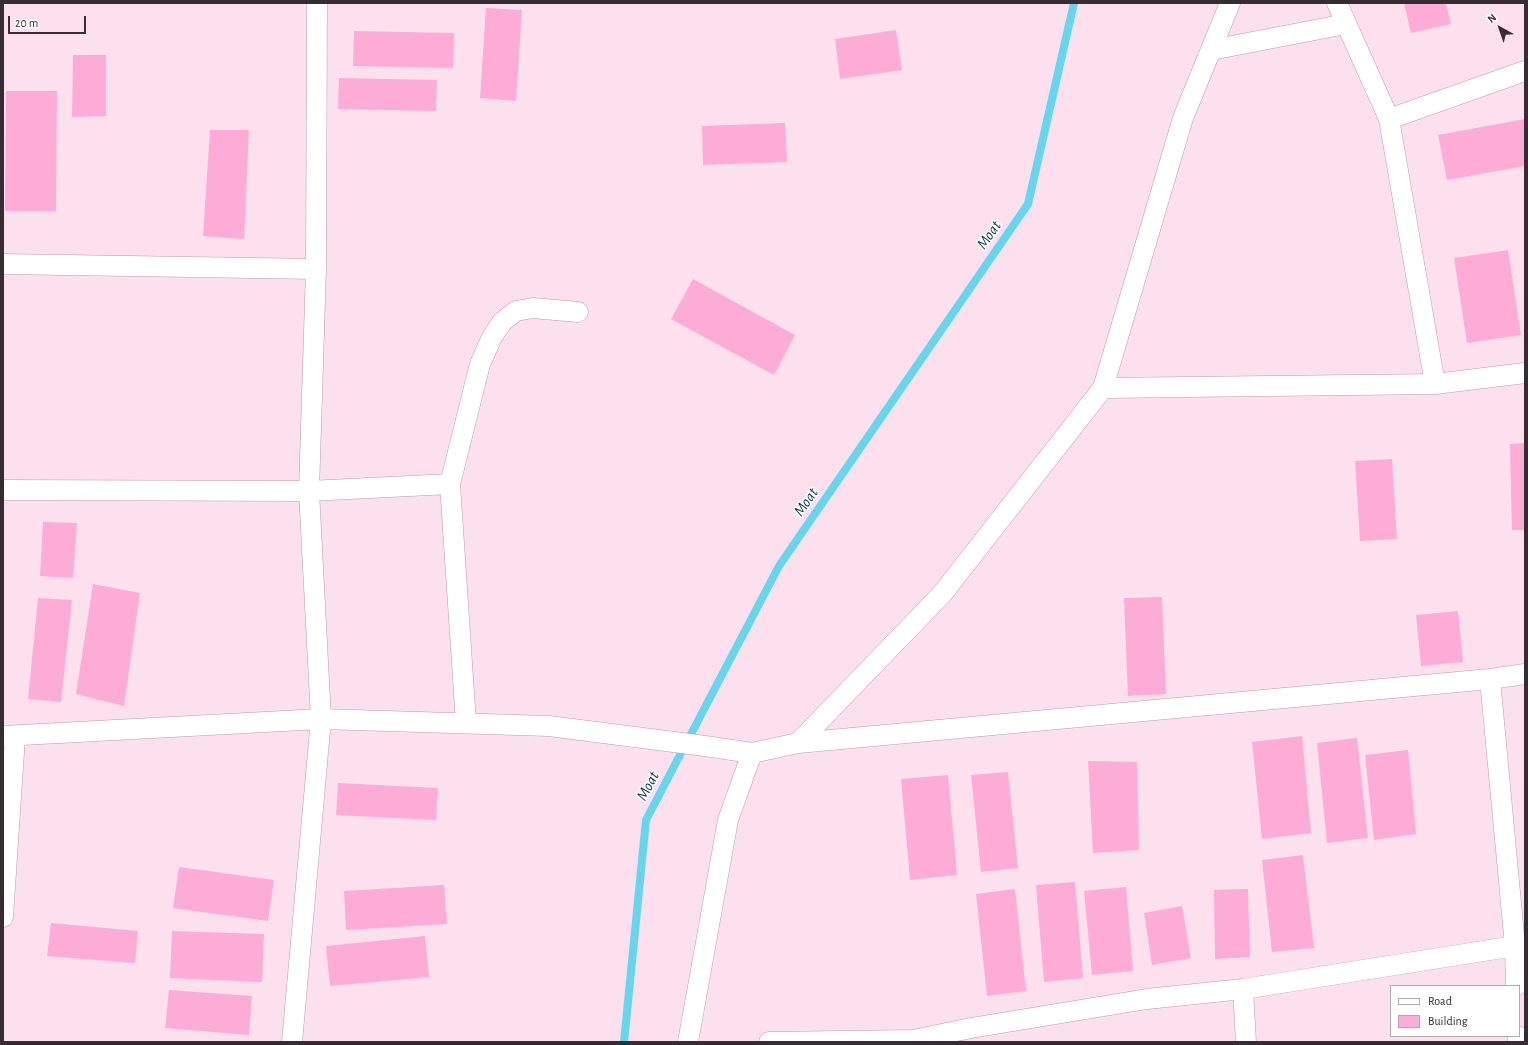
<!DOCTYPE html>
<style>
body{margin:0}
#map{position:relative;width:1528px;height:1045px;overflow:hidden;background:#fce0ed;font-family:"Alegreya Sans",sans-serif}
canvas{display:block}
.frame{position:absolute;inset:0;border:4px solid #362c31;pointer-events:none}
.legend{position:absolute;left:1390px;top:985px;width:130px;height:52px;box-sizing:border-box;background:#fff;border:1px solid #afabad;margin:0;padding:5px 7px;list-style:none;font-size:12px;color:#362c31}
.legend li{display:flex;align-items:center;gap:8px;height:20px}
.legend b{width:20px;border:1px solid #afabad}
.north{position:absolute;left:1480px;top:8px;width:40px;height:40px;-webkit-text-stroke:3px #fff;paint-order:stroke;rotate:320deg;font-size:11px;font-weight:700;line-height:16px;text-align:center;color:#362c31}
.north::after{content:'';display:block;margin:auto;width:14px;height:18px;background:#362c31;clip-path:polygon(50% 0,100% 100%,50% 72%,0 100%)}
.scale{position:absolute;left:8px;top:16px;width:78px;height:18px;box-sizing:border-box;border:2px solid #362c31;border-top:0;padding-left:5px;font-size:12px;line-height:14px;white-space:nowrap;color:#362c31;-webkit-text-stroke:3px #fff;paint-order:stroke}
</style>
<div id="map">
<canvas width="1528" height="1045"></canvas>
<div class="frame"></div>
<ul class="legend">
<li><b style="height:5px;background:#fff"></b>Road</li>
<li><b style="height:11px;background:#fdacd5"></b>Building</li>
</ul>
<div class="north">N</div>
<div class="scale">20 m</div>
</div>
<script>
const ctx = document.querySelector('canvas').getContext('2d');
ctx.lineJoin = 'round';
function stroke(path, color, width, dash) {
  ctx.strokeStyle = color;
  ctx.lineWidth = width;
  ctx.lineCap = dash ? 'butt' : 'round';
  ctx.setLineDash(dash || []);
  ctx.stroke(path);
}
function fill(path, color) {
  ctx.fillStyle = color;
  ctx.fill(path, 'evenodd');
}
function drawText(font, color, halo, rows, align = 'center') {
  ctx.font = font + ' "Alegreya Sans",sans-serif';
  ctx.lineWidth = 3;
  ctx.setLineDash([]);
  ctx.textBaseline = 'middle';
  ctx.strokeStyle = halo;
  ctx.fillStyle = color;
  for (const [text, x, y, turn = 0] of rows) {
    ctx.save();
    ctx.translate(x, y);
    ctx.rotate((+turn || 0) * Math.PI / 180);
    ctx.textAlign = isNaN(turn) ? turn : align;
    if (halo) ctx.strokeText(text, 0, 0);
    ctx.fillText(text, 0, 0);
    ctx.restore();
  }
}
stroke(new Path2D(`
 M 624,1042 L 646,820 L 779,566 L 1028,204 L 1074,3`), '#66d5ee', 8);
fill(new Path2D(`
 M 1404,3 L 1446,3 L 1451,24 L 1411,33 Z
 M 486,8 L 522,10 L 516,101 L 480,98 Z
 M 896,30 L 902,70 L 840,79 L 835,39 Z
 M 354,31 L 454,33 L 453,68 L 353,66 Z
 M 73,55 L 106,55 L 106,116 L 72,117 Z
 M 339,78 L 437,80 L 436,111 L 338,109 Z
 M 6,91 L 57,91 L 56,211 L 5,211 Z
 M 1525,119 L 1525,166 L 1447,180 L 1438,135 Z
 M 785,123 L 787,162 L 703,165 L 702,126 Z
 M 210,130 L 249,130 L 244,239 L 203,236 Z
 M 1508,250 L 1521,335 L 1467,343 L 1454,258 Z
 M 693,279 L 795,335 L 774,375 L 671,319 Z
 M 1525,443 L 1525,530 L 1512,530 L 1510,444 Z
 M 1392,459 L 1397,539 L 1360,541 L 1355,461 Z
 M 43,522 L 77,523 L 73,578 L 40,576 Z
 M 93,584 L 140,593 L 124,706 L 76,694 Z
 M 1162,597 L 1166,694 L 1128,696 L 1124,598 Z
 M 38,598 L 72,600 L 61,702 L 28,699 Z
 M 1458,611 L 1463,662 L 1421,666 L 1416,615 Z
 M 1302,736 L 1311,833 L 1262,839 L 1252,742 Z
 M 1357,738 L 1368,838 L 1327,843 L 1317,743 Z
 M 1408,750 L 1416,834 L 1374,840 L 1365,755 Z
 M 1088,761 L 1137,762 L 1139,850 L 1093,853 Z
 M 1008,772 L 1018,868 L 981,872 L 971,775 Z
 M 948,775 L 957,875 L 910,880 L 901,779 Z
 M 338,783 L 438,788 L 436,820 L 336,815 Z
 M 1303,855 L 1314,948 L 1272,952 L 1262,860 Z
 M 179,867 L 274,880 L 268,921 L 173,908 Z
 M 1075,882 L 1083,978 L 1044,982 L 1036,885 Z
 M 444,885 L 447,924 L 346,930 L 344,891 Z
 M 1126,887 L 1133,971 L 1092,975 L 1084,891 Z
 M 1015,889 L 1026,991 L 987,996 L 976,894 Z
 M 1248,889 L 1250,957 L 1215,959 L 1214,890 Z
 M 1182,906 L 1191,958 L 1152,965 L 1144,913 Z
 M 51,923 L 138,931 L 135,963 L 47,956 Z
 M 172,931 L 264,934 L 262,982 L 170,978 Z
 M 425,936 L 429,977 L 330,986 L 326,946 Z
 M 169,990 L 252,996 L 249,1035 L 165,1028 Z`), '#fdacd5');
const minor = new Path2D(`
 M 1337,3 L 1389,119 L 1435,384
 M 1211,50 L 1346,24
 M 1389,119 L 1525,71
 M 3,264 L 316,269
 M 1103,388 L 1435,384 L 1525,373
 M 3,490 L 309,491 L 450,484
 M 1490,679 L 1515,946 L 1516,986
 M 466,723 L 450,484 L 480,364 L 492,337 L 502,322 L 516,311 L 533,308 L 578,312
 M 3,736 L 321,719 L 549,726 L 705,746 L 752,753 L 798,743 L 1490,679 L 1525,674
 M 798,743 L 942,594 L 1103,388 L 1183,118 L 1230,3
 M 3,917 L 15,737
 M 1243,989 L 1246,1042
 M 1518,1036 L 1518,1042
 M 292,1042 L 321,719 L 309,491 L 316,269 L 317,3
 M 688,1042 L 728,820 L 752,753
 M 769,1042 L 913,1040 L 971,1028 L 1147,999 L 1243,989 L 1515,946`);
stroke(minor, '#b69da9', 21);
stroke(minor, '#fff', 20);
drawText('italic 16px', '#0c404a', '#fff', [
 ["Moat",989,235,-55],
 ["Moat",806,502,-55],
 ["Moat",648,786,-62]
]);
</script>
